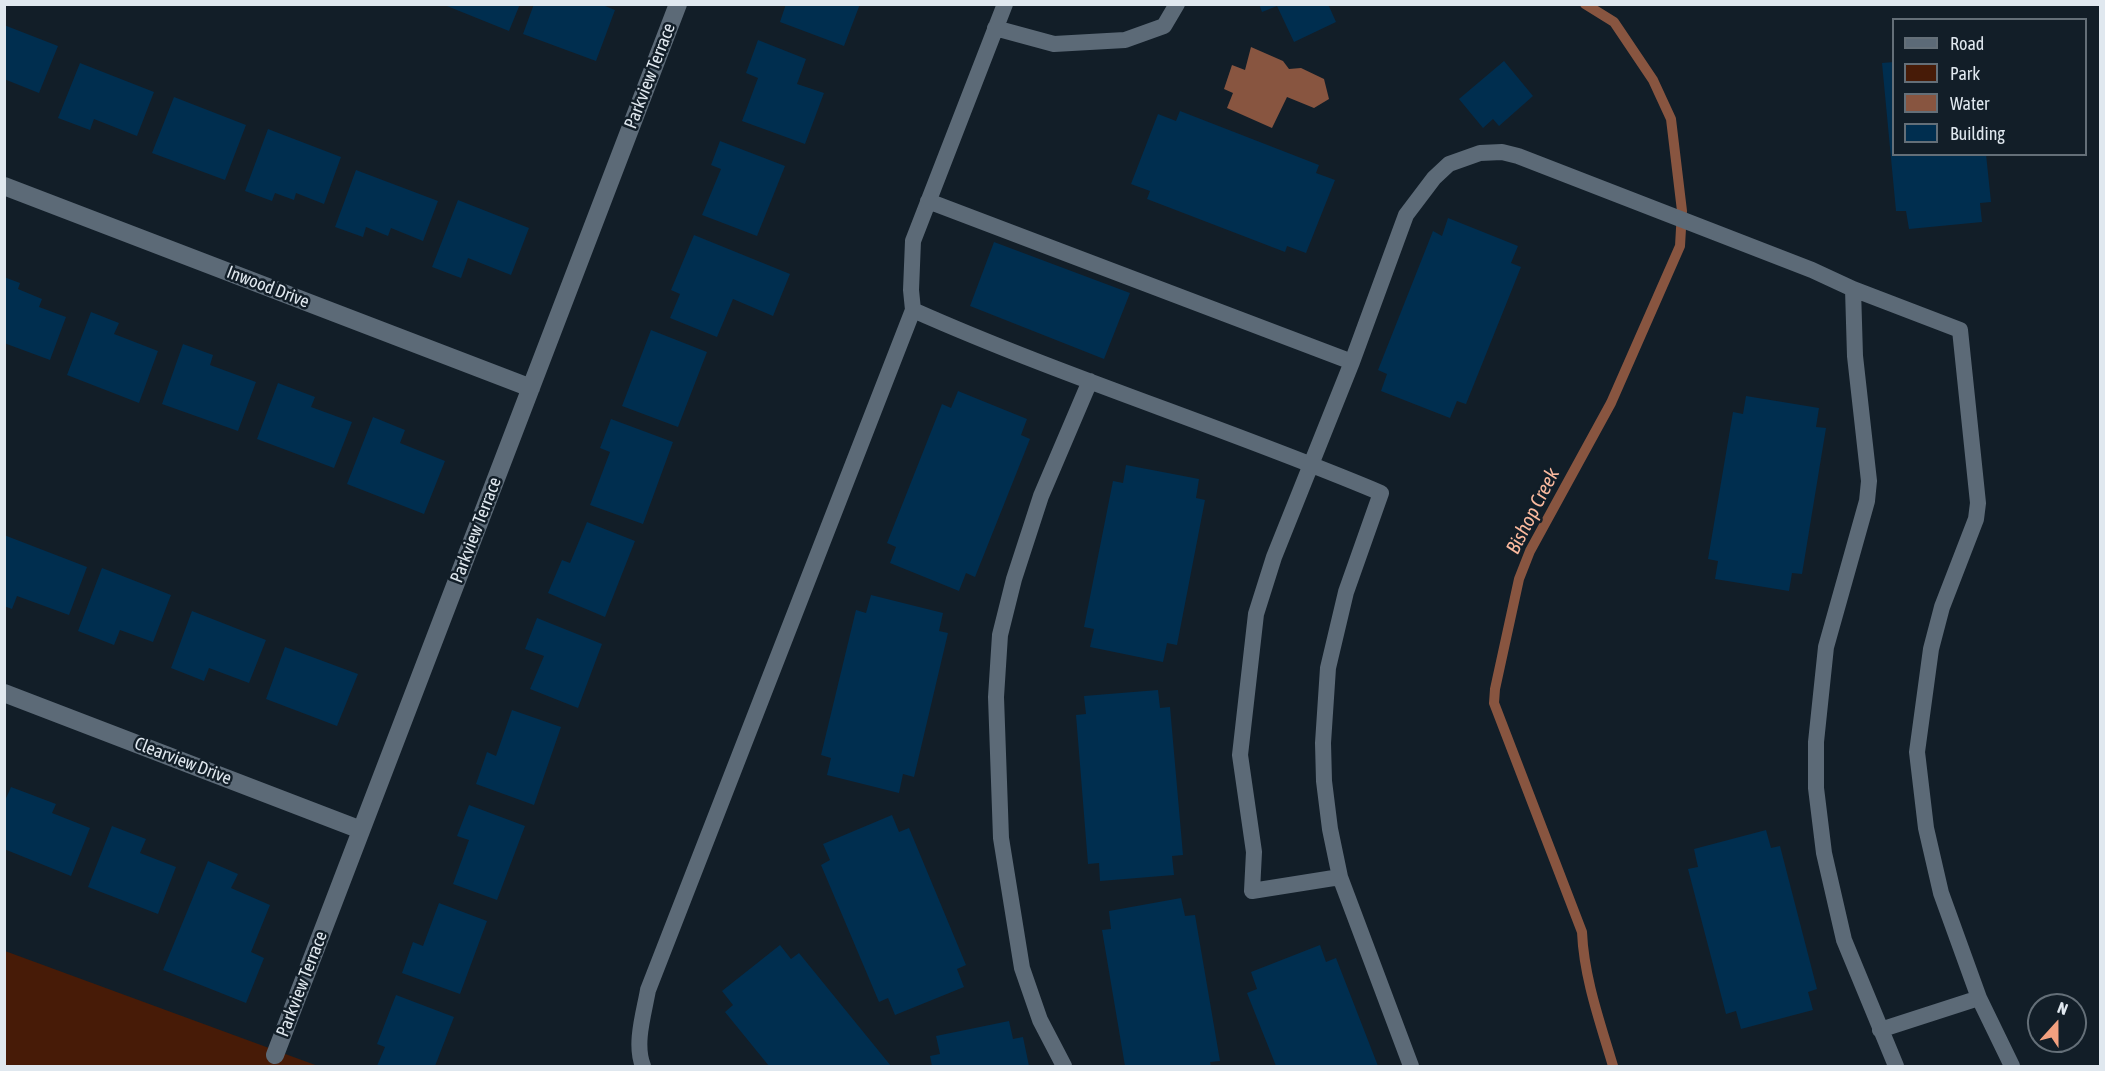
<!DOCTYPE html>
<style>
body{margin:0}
#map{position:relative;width:2105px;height:1071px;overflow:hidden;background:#121e28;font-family:"Asap Condensed",sans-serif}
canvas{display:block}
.frame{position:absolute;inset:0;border:6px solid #e0e8ef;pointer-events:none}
.legend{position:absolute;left:1892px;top:18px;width:195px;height:138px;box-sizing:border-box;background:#121e28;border:2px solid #646f78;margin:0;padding:8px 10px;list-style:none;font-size:18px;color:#e0e8ef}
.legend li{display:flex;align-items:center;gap:12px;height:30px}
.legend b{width:30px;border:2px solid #646f78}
.north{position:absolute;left:2027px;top:993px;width:60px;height:60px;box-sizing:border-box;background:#121e28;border:2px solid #646f78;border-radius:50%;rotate:21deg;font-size:16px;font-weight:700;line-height:24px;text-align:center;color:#e0e8ef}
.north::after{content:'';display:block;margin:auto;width:21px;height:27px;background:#f2a07f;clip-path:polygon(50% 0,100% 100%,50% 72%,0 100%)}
</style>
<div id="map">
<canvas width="2105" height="1071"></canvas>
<div class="frame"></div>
<ul class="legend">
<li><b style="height:8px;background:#5c6a77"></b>Road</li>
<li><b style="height:16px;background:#471b07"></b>Park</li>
<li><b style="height:16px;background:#885540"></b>Water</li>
<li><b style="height:16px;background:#002e4f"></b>Building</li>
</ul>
<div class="north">N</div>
</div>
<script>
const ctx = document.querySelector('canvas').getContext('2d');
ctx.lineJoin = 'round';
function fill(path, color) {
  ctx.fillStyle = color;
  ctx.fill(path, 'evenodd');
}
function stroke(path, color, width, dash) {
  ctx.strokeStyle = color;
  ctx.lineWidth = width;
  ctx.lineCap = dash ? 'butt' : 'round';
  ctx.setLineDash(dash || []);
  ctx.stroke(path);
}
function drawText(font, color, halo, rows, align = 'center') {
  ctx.font = font + ' "Asap Condensed",sans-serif';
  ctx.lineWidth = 5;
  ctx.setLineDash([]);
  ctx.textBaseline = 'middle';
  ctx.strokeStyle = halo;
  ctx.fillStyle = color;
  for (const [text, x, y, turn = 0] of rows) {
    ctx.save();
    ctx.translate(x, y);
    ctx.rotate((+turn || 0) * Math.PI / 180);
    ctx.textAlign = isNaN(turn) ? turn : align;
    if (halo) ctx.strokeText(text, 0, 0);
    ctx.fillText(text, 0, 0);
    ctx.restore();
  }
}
fill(new Path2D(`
 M 5,951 L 318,1066 L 5,1066 Z`), '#471b07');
fill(new Path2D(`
 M 1251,47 L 1283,61 L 1289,69 L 1301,68 L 1324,79 L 1329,99 L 1314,108 L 1287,97 L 1272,128 L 1227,108 L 1233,93 L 1224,89 L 1232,65 L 1245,70 Z`), '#885540');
stroke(new Path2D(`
 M 1585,4 L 1614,22 L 1653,80 L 1671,119 L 1682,211 L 1680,246 L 1611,403 L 1530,551 L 1519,579 L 1495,689 L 1494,703 L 1582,932 C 1584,978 1600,1022 1613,1066`), '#885540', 10);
fill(new Path2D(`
 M 442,4 L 520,4 L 509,31 Z
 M 534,4 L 600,4 L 615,10 L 596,61 L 523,34 Z
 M 786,4 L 860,4 L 844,46 L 780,22 Z
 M 1259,4 L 1328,4 L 1336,22 L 1294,42 L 1277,6 L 1262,12 Z
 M 4,25 L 58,46 L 39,93 L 4,79 Z
 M 758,40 L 806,59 L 797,84 L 824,93 L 805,144 L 742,121 L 758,78 L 746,73 Z
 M 1504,61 L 1533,96 L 1499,126 L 1493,119 L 1483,128 L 1459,99 Z
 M 1894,62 L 1894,154 L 1986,154 L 1991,202 L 1980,203 L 1982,222 L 1909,229 L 1906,211 L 1896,211 L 1882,63 Z
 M 80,63 L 154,92 L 137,136 L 94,119 L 90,130 L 58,118 Z
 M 174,97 L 246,125 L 225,180 L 152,153 Z
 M 1180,111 L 1319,165 L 1316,173 L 1335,180 L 1306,253 L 1287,246 L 1285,252 L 1147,199 L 1150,191 L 1131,184 L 1158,114 L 1176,121 Z
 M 268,129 L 341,157 L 324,204 L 296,193 L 294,200 L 275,193 L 272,201 L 245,191 Z
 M 720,141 L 785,166 L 757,236 L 702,215 L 721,169 L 711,165 Z
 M 356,170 L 438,201 L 423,241 L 391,228 L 388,236 L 366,227 L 363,237 L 335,227 Z
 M 458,200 L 529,228 L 511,275 L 468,258 L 461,278 L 432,267 Z
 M 1448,218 L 1518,246 L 1511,263 L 1521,267 L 1466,404 L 1457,401 L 1450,418 L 1381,391 L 1387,374 L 1378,370 L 1433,231 L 1442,236 Z
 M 694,235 L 790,274 L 773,316 L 733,299 L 717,337 L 670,318 L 680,294 L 671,290 Z
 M 994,242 L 1130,293 L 1104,359 L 970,306 Z
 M 4,277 L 20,283 L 18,289 L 42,299 L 39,307 L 66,317 L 50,360 L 4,343 Z
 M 91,312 L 119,323 L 114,334 L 158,351 L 139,403 L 67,375 Z
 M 651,330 L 707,352 L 678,427 L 622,406 Z
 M 183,344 L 213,355 L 210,365 L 256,382 L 238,431 L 162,404 Z
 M 278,383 L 315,397 L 311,407 L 352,422 L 334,468 L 257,439 Z
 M 958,391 L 1027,419 L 1021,435 L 1030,439 L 975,577 L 966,573 L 959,591 L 890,563 L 896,547 L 887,543 L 942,404 L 951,408 Z
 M 1746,396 L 1819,408 L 1816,427 L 1826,428 L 1802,574 L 1792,573 L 1789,591 L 1715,579 L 1718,561 L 1708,559 L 1733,412 L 1743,414 Z
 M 373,417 L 405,430 L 400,443 L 445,461 L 424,514 L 347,484 Z
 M 611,419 L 673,442 L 643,524 L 590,505 L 610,452 L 600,448 Z
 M 1126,465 L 1199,479 L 1196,498 L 1205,500 L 1177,645 L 1167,643 L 1163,662 L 1090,647 L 1094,629 L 1084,627 L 1113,481 L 1123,483 Z
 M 587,522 L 635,541 L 605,617 L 548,593 L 562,560 L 570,563 Z
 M 4,535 L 87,567 L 69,615 L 17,596 L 12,609 L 4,606 Z
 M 102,568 L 171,595 L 153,642 L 120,630 L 114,645 L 78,631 Z
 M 871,595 L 943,613 L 939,631 L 948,633 L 914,777 L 903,774 L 899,793 L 827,775 L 831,758 L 821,755 L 856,610 L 866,613 Z
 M 192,611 L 266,640 L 249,683 L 209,668 L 204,681 L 171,668 Z
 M 537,618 L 602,644 L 578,708 L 530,689 L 544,656 L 525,649 Z
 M 285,647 L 358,674 L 337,726 L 266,699 Z
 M 1158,690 L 1160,708 L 1170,707 L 1183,855 L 1172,856 L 1174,875 L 1100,881 L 1099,863 L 1088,864 L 1076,715 L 1086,714 L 1084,696 Z
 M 512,710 L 561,727 L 534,805 L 476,784 L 487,752 L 496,756 Z
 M 11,787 L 56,804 L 52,813 L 90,828 L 71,876 L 4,849 L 4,803 Z
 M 469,805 L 525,826 L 497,900 L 453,884 L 469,840 L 457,836 Z
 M 892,815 L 899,832 L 909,828 L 966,965 L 957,969 L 964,987 L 895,1015 L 888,998 L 879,1002 L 821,865 L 830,860 L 823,844 Z
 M 112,826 L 146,839 L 140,853 L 176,867 L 158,914 L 88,887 Z
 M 1766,830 L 1771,848 L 1780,846 L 1817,989 L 1808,992 L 1813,1010 L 1741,1029 L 1736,1011 L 1726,1014 L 1688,869 L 1698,867 L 1694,849 Z
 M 208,861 L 238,874 L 231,888 L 270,905 L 251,952 L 264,958 L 246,1003 L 163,970 Z
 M 1181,898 L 1185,916 L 1195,915 L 1220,1061 L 1210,1062 L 1211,1066 L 1125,1066 L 1102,930 L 1111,929 L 1109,911 Z
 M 439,903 L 487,921 L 460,994 L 402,973 L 413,942 L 423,946 Z
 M 780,945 L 791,959 L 799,953 L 891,1066 L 769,1066 L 725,1012 L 733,1005 L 722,991 Z
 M 1320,945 L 1326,962 L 1336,958 L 1378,1066 L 1276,1066 L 1247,993 L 1257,989 L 1251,972 Z
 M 396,995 L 454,1017 L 435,1066 L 377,1066 L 385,1047 L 377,1044 Z
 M 1009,1021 L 1013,1039 L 1023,1037 L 1029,1066 L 932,1066 L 930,1056 L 940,1054 L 936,1036 Z`), '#002e4f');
stroke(new Path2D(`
 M 995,28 L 1054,44 L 1125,40 L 1164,26 L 1177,4
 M 928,201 L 1352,362
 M 1853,289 L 1960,330 L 1978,503 L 1976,519 L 1942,607 L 1931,649 L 1917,752 L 1926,828 L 1941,893 L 1979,998 L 2012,1066
 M 913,310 C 1066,378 1227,428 1381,493 L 1346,592 L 1328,668 L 1323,743 L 1324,781 L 1330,829 L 1340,877 L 1411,1066
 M 1340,877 L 1252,891 L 1254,852 L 1240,755 L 1256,614 L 1274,557 L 1352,362 L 1406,215 L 1434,178 L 1449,164 L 1480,153 L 1502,152 L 1518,156 L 1812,270 L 1853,289 L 1855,356 L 1869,481 L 1867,501 L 1826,647 L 1816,742 L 1816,788 L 1824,853 L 1844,940 L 1896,1066
 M 1880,1030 L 1979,998
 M 643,1066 C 634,1044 644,1013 648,990 L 913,310 L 911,290 L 913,241 L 1005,4
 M 1064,1066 L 1040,1020 L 1022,968 L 1001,838 L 996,697 L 1000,635 L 1014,579 L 1041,496 L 1090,381`), '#5c6a77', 16);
stroke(new Path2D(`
 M 4,186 L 531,388
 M 4,693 L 361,830
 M 275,1055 L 678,4`), '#5c6a77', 18);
drawText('18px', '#e0e8ef', '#121e28', [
 ["Parkview Terrace",650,76,-69],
 ["Inwood Drive",268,287,21],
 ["Parkview Terrace",476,530,-69],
 ["Clearview Drive",183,761,21],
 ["Parkview Terrace",302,984,-69]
]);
drawText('italic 20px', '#fab99e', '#121e28', [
 ["Bishop Creek",1533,511,-63]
]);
</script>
